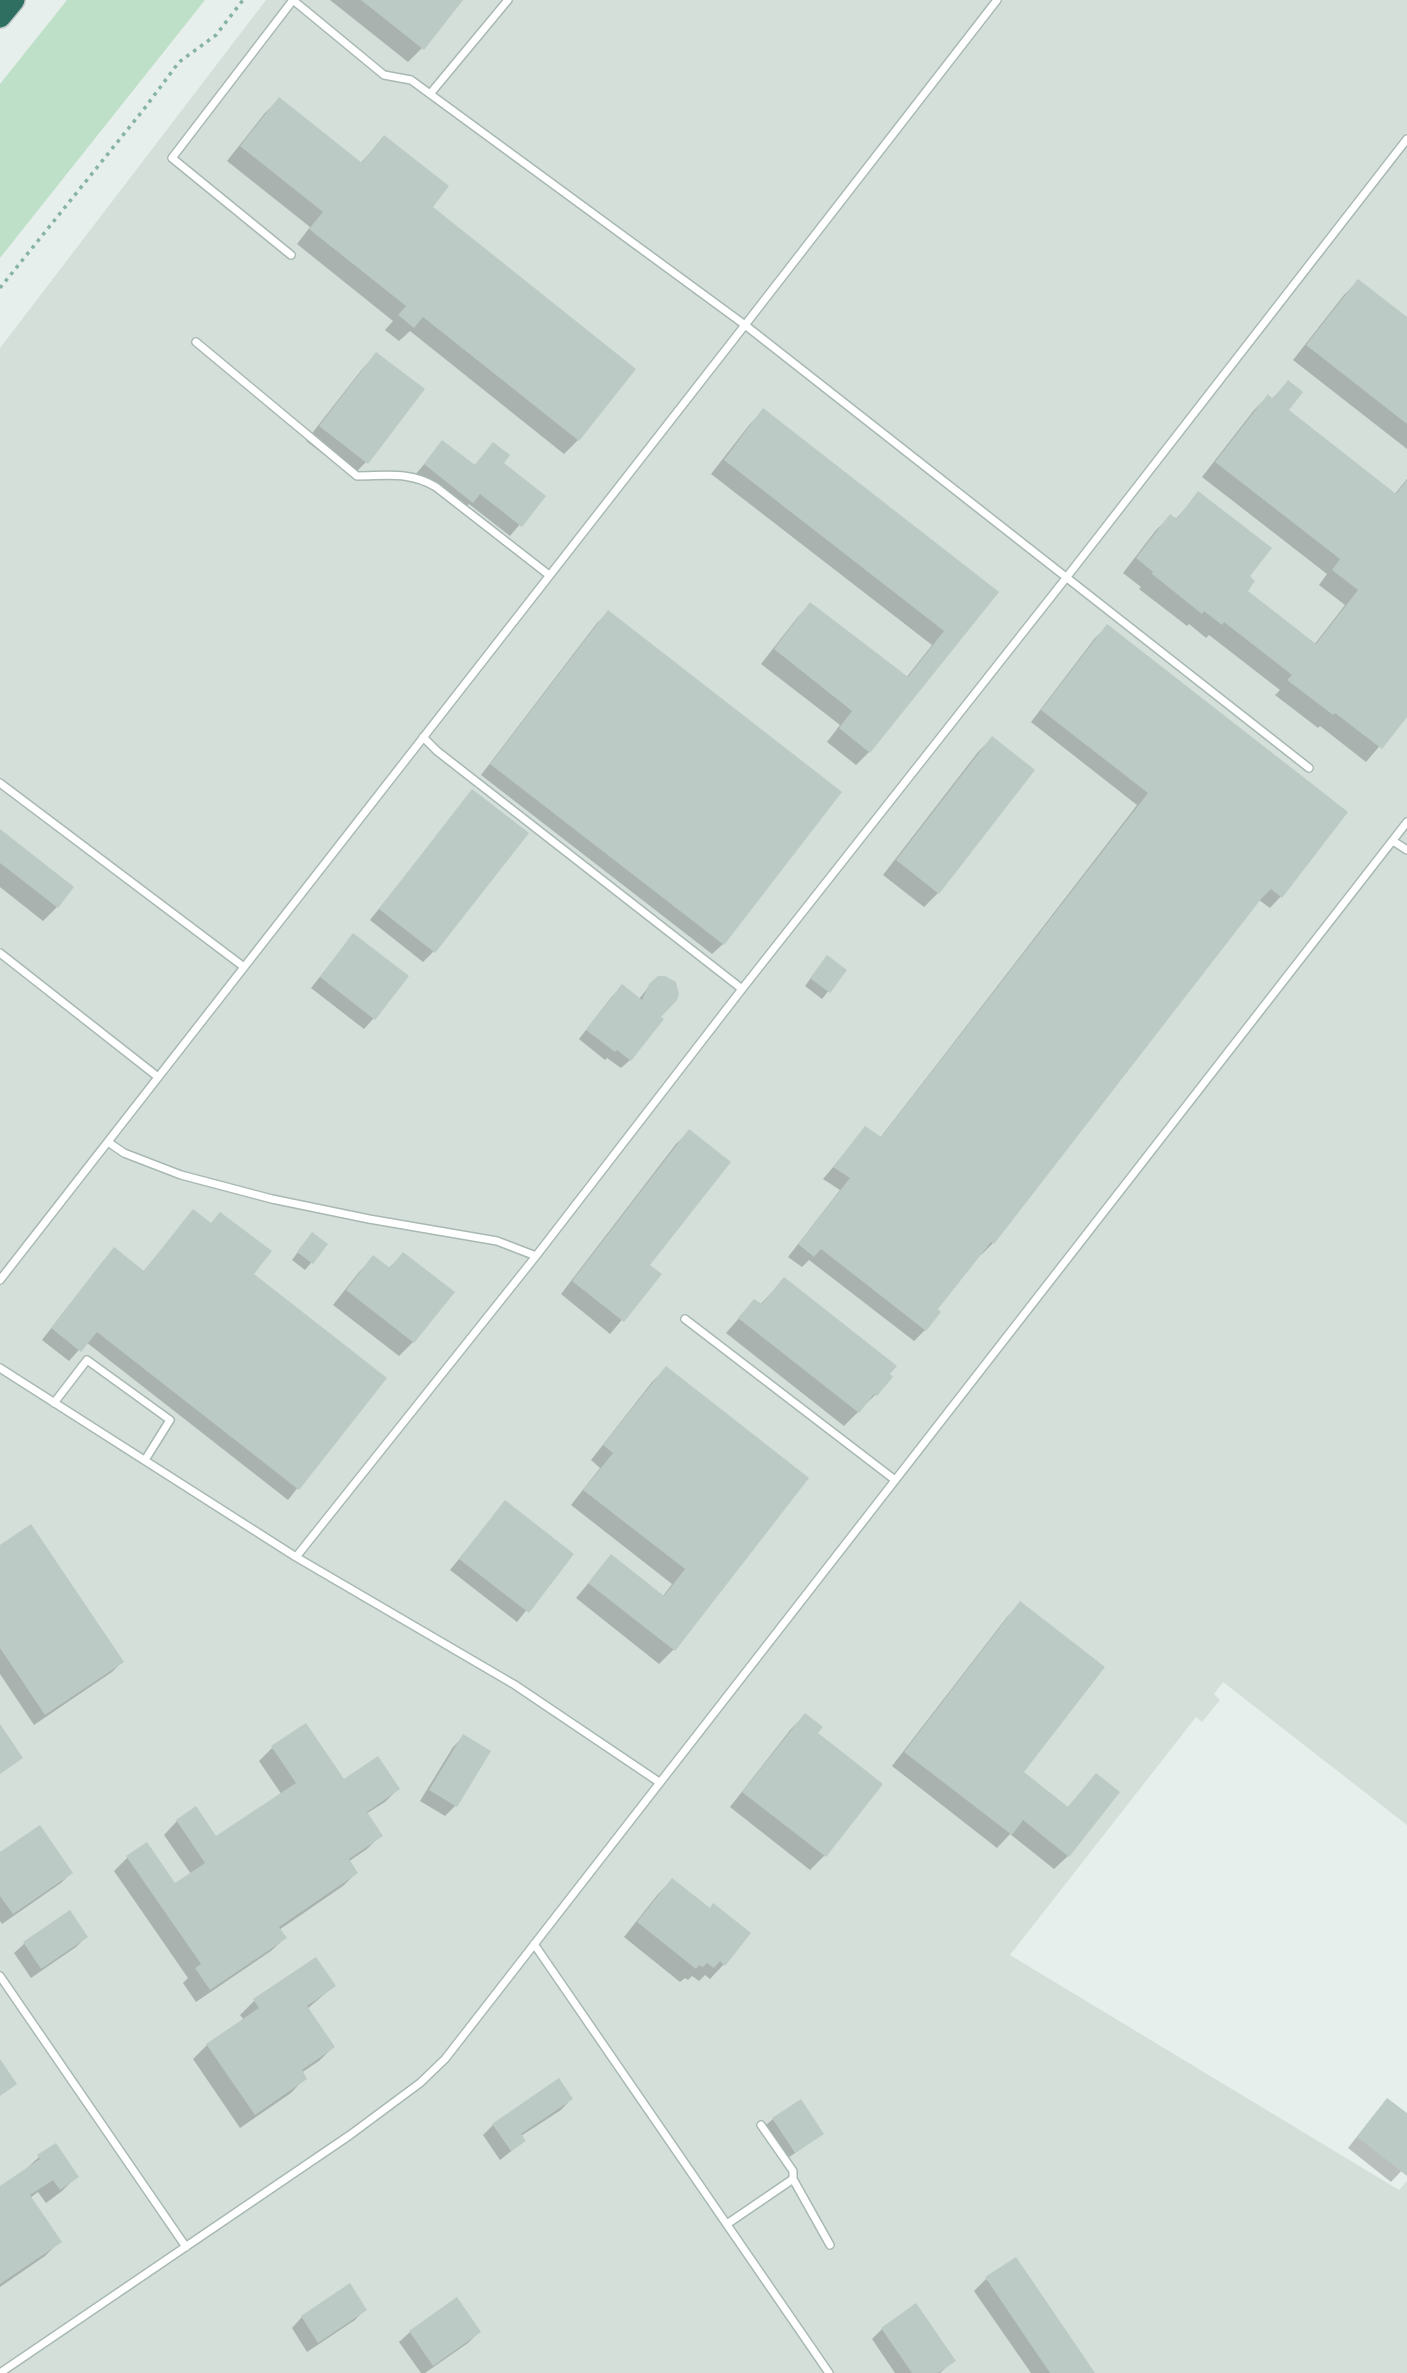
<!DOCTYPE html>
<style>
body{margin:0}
canvas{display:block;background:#e6efeb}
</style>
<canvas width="1407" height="2373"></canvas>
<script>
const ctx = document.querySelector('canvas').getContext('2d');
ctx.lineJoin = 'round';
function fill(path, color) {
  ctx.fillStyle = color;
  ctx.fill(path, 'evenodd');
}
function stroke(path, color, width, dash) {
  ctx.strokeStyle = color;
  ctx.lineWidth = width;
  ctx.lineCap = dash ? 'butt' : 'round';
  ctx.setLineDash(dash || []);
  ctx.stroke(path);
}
fill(new Path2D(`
 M 266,0 L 1407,0 L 1407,1825 L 1223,1682 L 1214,1694 L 1220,1700 L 1202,1722 L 1196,1717 L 1010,1955 L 1399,2190 L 1407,2181 L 1407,2373 L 0,2373 L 0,348 Z`), '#d4dfda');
fill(new Path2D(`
 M 67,0 L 205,0 L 0,258 L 0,84 Z`), '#bfe0c8');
fill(new Path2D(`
 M 330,0 L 460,0 L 422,48 L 408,62 Z
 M 279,99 L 360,164 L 384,137 L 578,440 L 564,454 L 410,331 L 399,341 L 385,330 L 393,321 L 297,244 L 310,227 L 227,161 L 265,113 Z
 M 1358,281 L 1407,319 L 1407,449 L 1293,360 L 1344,295 Z
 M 377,354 L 366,462 L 352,476 L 306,441 L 363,368 Z
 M 1288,382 L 1286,411 L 1394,495 L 1407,479 L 1407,714 L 1366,762 L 1320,726 L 1318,728 L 1275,695 L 1280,690 L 1209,635 L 1206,638 L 1189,624 L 1187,626 L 1139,589 L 1141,587 L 1123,573 L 1156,530 L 1170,517 L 1175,520 L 1199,493 L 1247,577 L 1245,591 L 1314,645 L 1345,605 L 1319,585 L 1327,574 L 1202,477 L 1254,410 L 1268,396 L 1272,399 Z
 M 763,411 L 996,592 L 869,752 L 856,765 L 827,742 L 840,725 L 761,664 L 797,618 L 810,604 L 906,678 L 932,645 L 711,474 L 750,424 Z
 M 443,442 L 474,466 L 493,444 L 501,464 L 543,497 L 510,536 L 469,504 L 462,512 L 415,475 Z
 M 608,613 L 723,944 L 712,954 L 481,775 L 597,623 Z
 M 1107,627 L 1281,896 L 1270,908 L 1259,900 L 993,1243 L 981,1255 L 980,1253 L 936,1310 L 925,1330 L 914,1341 L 809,1260 L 802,1267 L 788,1257 L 840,1190 L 823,1179 L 866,1128 L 880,1138 L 1137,805 L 1031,722 L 1095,638 Z
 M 992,738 L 938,893 L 924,907 L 883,875 L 978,752 Z
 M 473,791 L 434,951 L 423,962 L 370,920 Z
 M 0,831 L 57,907 L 43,921 L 0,887 Z
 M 353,935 L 374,1018 L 364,1029 L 311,988 Z
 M 821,964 L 845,970 L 822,999 L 805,986 Z
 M 650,985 L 659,1018 L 630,1060 L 621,1068 L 607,1058 L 605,1060 L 579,1039 L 613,995 L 639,999 Z
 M 689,1132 L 648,1265 L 660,1275 L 610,1334 L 561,1294 L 676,1144 Z
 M 193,1211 L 252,1274 L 385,1378 L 288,1500 L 86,1342 L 69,1361 L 42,1340 L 104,1260 L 143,1272 Z
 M 306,1241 L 326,1245 L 305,1270 L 292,1260 Z
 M 403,1254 L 413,1342 L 399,1356 L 333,1305 L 359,1272 L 373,1258 L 388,1269 Z
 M 784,1279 L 890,1377 L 875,1395 L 844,1426 L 726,1333 L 754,1301 L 760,1305 Z
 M 666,1368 L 806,1478 L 673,1650 L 659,1664 L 576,1598 L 611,1556 L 663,1596 L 672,1584 L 571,1505 L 600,1468 L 591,1460 L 652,1382 Z
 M 505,1502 L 571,1554 L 517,1622 L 450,1570 Z
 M 0,1547 L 122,1662 L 112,1672 L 34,1725 L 0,1674 Z
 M 1021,1603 L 1021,1773 L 1067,1808 L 1096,1775 L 1068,1856 L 1054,1869 L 1010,1834 L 997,1848 L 892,1766 L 1007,1617 Z
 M 805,1715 L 816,1733 L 881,1784 L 824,1856 L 810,1870 L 730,1807 L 791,1729 Z
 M 464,1736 L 455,1806 L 445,1816 L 420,1801 L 453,1747 Z
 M 272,1748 L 344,1781 L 398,1789 L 385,1802 L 366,1814 L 381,1835 L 367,1849 L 348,1862 L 356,1873 L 343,1886 L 279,1930 L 285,1938 L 271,1951 L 196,2002 L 183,1983 L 188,1978 L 114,1871 L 127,1858 L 146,1845 L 174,1886 L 191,1874 L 164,1835 L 177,1821 L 216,1839 L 282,1795 L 259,1761 Z
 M 0,1854 L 71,1873 L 61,1883 L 2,1924 L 0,1921 Z
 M 672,1880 L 724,1964 L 710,1979 L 705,1975 L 699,1981 L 692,1976 L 688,1980 L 685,1978 L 680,1982 L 624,1937 L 658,1894 Z
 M 69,1913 L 86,1937 L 76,1947 L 31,1978 L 14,1953 L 24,1944 Z
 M 315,1959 L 334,1986 L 307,2009 L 333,2047 L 319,2061 L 301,2073 L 305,2078 L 291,2093 L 240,2128 L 193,2059 L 207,2045 L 244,2020 L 240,2015 L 254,2001 Z
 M 571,2099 L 561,2110 L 521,2136 L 524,2141 L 500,2160 L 483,2135 L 493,2125 Z
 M 1377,2111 L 1407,2116 L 1407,2165 L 1391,2182 L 1348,2148 Z
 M 773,2119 L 822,2134 L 788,2158 L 766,2125 Z
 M 39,2157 L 76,2177 L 62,2191 L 46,2203 L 38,2192 L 30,2198 L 59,2242 L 45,2256 L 0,2287 L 0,2188 L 24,2171 Z
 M 986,2279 L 1093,2373 L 1031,2373 L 974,2291 Z
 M 365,2309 L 355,2320 L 307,2352 L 292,2328 L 302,2317 Z
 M 882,2329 L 953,2361 L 940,2373 L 895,2373 L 872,2339 Z
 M 410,2332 L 479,2332 L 468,2343 L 425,2373 L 421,2373 L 399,2342 Z`), '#0003');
fill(new Path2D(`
 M 361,0 L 463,0 L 424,50 Z
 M 279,97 L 362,163 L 384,135 L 449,186 L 433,207 L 636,369 L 579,441 L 423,317 L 414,328 L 398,315 L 406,306 L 309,229 L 323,212 L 240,146 Z
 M 1358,279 L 1407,317 L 1407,424 L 1306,345 Z
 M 376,352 L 425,389 L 368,464 L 319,426 Z
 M 1288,380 L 1303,392 L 1289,410 L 1396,494 L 1407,480 L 1407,717 L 1382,749 L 1335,713 L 1333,715 L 1287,680 L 1292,675 L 1224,622 L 1222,625 L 1204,611 L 1202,614 L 1152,574 L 1153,572 L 1136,558 L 1170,514 L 1177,519 L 1198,491 L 1272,548 L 1250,576 L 1255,581 L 1248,591 L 1316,644 L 1358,590 L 1332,570 L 1340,559 L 1215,462 L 1268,394 L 1273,399 Z
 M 763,408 L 999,592 L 870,753 L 839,728 L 852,711 L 774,649 L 810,602 L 908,677 L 944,631 L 724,460 Z
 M 442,440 L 475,465 L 493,442 L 510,455 L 504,463 L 546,496 L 522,527 L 480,494 L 473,503 L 424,464 Z
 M 608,610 L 842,792 L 724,945 L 490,764 Z
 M 1107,624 L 1348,812 L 1282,898 L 1271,889 L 1261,899 L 994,1244 L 991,1242 L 938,1309 L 941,1312 L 926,1331 L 821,1249 L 814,1257 L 798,1244 L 850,1178 L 833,1167 L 865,1126 L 881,1137 L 1148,793 L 1041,710 Z
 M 992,736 L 1035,770 L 939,894 L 896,860 Z
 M 472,789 L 529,833 L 435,953 L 379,909 Z
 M 0,829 L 74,887 L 58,908 L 0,863 Z
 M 353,933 L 409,976 L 375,1020 L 320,977 Z
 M 827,955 L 847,970 L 830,993 L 810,978 Z
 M 658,976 L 665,976 L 676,982 L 679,994 L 677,1000 L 661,1017 L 664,1019 L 631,1061 L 617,1050 L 615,1052 L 586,1030 L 622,984 L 642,1000 L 649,984 Z
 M 689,1129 L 731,1162 L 650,1265 L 662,1274 L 624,1322 L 572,1281 Z
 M 193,1209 L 211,1223 L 220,1212 L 272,1251 L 254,1274 L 387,1378 L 299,1490 L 97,1332 L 81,1352 L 51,1328 L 114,1247 L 144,1271 Z
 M 312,1232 L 328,1244 L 313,1264 L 297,1252 Z
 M 403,1252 L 455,1292 L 414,1343 L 346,1290 L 373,1255 L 390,1268 Z
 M 784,1277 L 897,1366 L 890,1374 L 893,1377 L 877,1396 L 874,1394 L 859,1413 L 738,1318 L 754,1299 L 762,1304 Z
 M 666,1366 L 809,1478 L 675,1651 L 588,1583 L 611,1554 L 664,1596 L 685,1569 L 583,1490 L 613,1453 L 603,1445 Z
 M 505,1500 L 574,1554 L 529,1613 L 459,1559 Z
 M 31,1524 L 124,1662 L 45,1715 L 0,1648 L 0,1545 Z
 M 1020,1601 L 1105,1667 L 1024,1772 L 1068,1807 L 1096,1773 L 1120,1792 L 1069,1857 L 1023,1820 L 1012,1835 L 904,1752 Z
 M 805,1713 L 823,1727 L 818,1733 L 883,1784 L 826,1857 L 742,1792 Z
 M 306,1723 L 344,1779 L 378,1756 L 400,1789 L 367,1812 L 383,1836 L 349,1859 L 358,1873 L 279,1927 L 287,1938 L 210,1990 L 195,1968 L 201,1964 L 126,1856 L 147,1842 L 175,1883 L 205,1863 L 176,1820 L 196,1806 L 216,1836 L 296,1783 L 271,1746 Z
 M 0,1724 L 23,1758 L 0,1774 Z
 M 463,1734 L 491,1751 L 457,1807 L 429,1790 Z
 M 40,1825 L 73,1873 L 13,1914 L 0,1896 L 0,1852 Z
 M 672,1878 L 710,1908 L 713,1903 L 751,1933 L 725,1966 L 720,1961 L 714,1968 L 707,1963 L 703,1967 L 699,1965 L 696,1969 L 637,1922 Z
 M 70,1910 L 88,1937 L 41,1969 L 23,1942 Z
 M 316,1957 L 336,1986 L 307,2006 L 335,2047 L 302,2070 L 307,2079 L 255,2115 L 206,2044 L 259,2008 L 253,1999 Z
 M 0,2059 L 17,2084 L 0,2096 Z
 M 559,2078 L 573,2099 L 521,2134 L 526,2141 L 511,2151 L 492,2124 Z
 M 1387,2098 L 1407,2113 L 1407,2176 L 1357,2137 Z
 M 801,2099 L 824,2134 L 795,2153 L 772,2118 Z
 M 56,2143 L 79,2177 L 60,2190 L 53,2180 L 30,2195 L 62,2242 L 0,2284 L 0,2186 L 40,2159 L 37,2155 Z
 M 1016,2257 L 1095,2373 L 1050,2373 L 985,2277 Z
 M 350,2283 L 367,2310 L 318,2343 L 301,2316 Z
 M 457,2297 L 481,2332 L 433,2366 L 409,2331 Z
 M 916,2303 L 956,2361 L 938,2373 L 912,2373 L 881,2328 Z`), '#bbcac4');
const service = new Path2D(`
 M 430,94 L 508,0
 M 291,255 L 172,158 L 293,0 L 384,75 L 411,80 L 745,325 L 997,0
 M 196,342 L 357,476 C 386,476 410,471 436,487 L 549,575
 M 423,737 L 437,751 L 742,989
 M 0,783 L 244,967
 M 1393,841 L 1407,850
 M 0,953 L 158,1077
 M 108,1142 L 124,1153 L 181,1175 L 272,1199 L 369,1219 L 497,1241 L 536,1256
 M 0,1280 L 745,325 L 1309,768
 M 685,1319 L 895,1480
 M 0,1368 L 296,1557 L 515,1685 L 659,1782
 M 54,1403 L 87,1360 L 170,1420 L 145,1460
 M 296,1557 L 536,1256 L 742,989 L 1066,578 L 1407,139
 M 534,1944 L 829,2373
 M 0,1976 L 186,2247
 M 793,2179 L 830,2245
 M 727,2224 L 793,2179 L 793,2171 L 761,2125
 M 0,2373 L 350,2135 L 420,2083 L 445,2059 L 1407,822`);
const motorway = new Path2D(`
 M 0,17 L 14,0`);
stroke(service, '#a8b8b2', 10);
stroke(motorway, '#c2cac8', 24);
stroke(new Path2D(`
 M 0,288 L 144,109 L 179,62 L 216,35 L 243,0`), '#86b3a5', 3.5, [3.5, 5]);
stroke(service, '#fff', 7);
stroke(motorway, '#2f6f62', 21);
</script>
